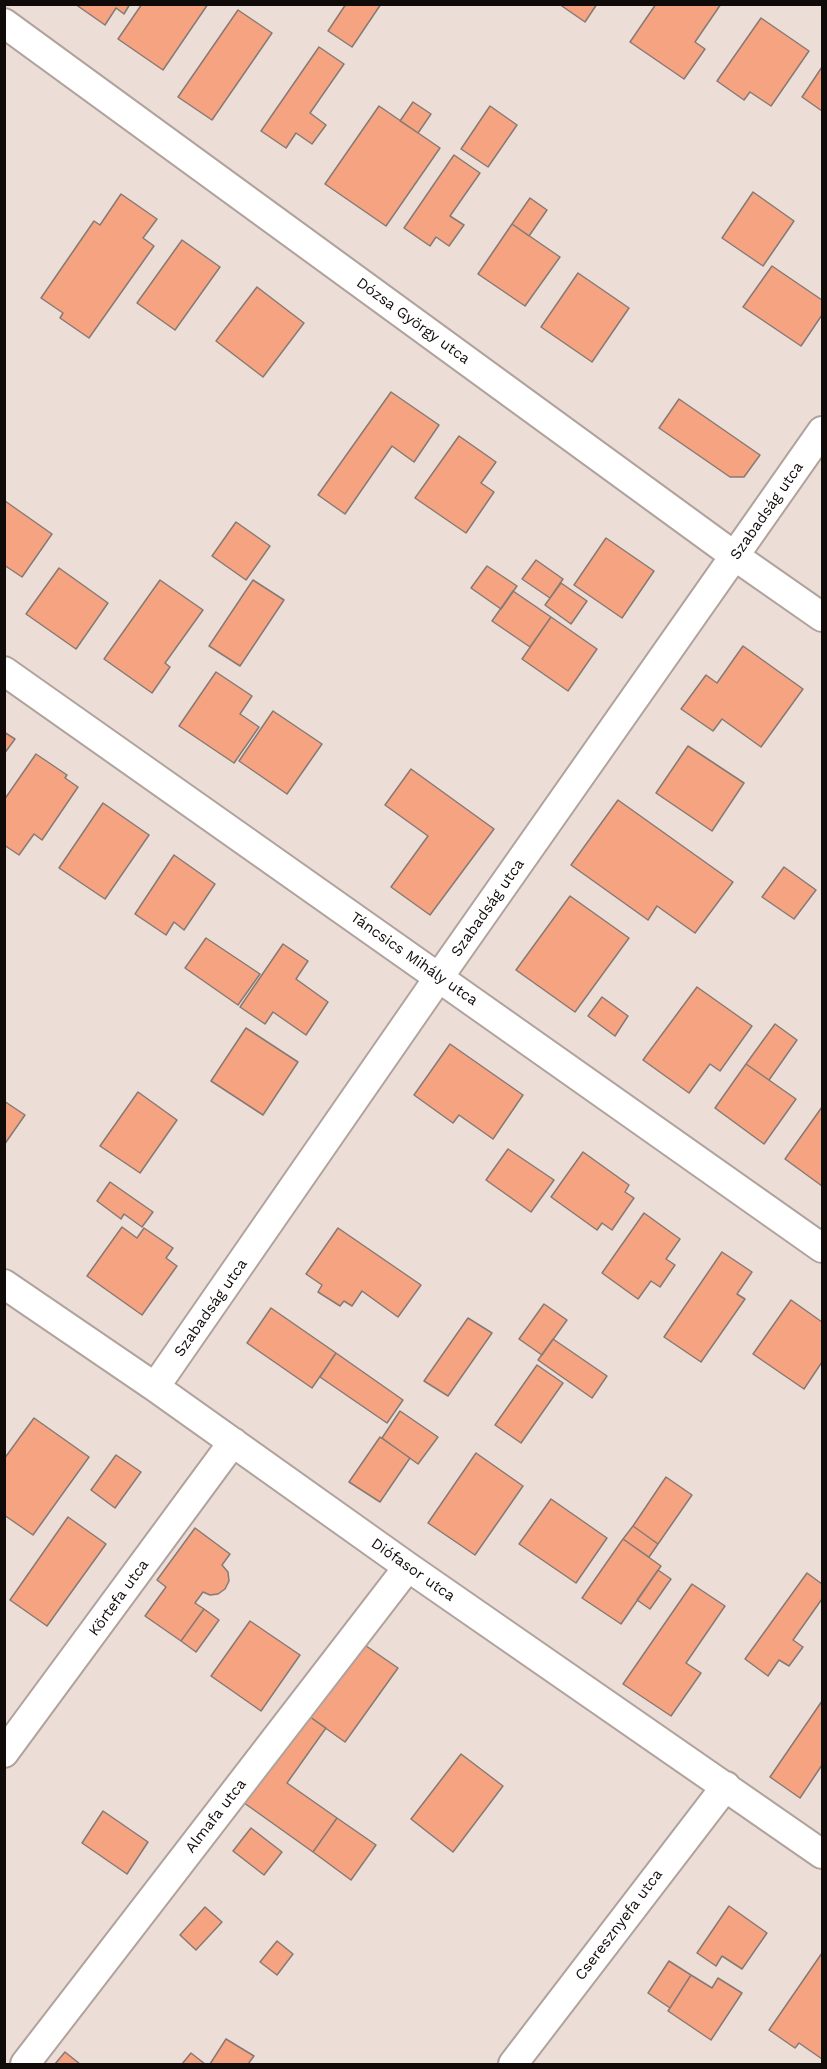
<!DOCTYPE html>
<meta charset="utf-8">
<style>
body{margin:0}
#map{position:relative;width:827px;height:2069px;overflow:hidden;background:#edddd7;font-family:"Work Sans",sans-serif}
canvas{display:block}
.frame{position:absolute;inset:0;border:6px solid #100b09;pointer-events:none}
</style>
<div id="map">
<canvas width="827" height="2069"></canvas>
<div class="frame"></div>
</div>
<script>
const ctx = document.querySelector('canvas').getContext('2d');
ctx.lineJoin = 'round';
function fill(path, color) {
  ctx.fillStyle = color;
  ctx.fill(path, 'evenodd');
}
function stroke(path, color, width, dash) {
  ctx.strokeStyle = color;
  ctx.lineWidth = width;
  ctx.lineCap = dash ? 'butt' : 'round';
  ctx.setLineDash(dash || []);
  ctx.stroke(path);
}
function drawText(font, color, halo, rows, align = 'center') {
  ctx.font = font + ' "Work Sans",sans-serif';
  ctx.lineWidth = 4.5;
  ctx.setLineDash([]);
  ctx.textBaseline = 'middle';
  ctx.strokeStyle = halo;
  ctx.fillStyle = color;
  for (const [text, x, y, turn = 0] of rows) {
    ctx.save();
    ctx.translate(x, y);
    ctx.rotate((+turn || 0) * Math.PI / 180);
    ctx.textAlign = isNaN(turn) ? turn : align;
    if (halo) ctx.strokeText(text, 0, 0);
    ctx.fillText(text, 0, 0);
    ctx.restore();
  }
}
const building = new Path2D(`
 M 75,4 L 130,4 L 124,14 L 116,8 L 105,25 Z
 M 142,4 L 208,4 L 163,70 L 118,39 Z
 M 346,4 L 381,4 L 352,47 L 328,31 Z
 M 559,4 L 597,4 L 585,22 Z
 M 656,4 L 721,4 L 695,42 L 705,49 L 684,79 L 630,42 Z
 M 238,10 L 272,33 L 212,120 L 178,97 Z
 M 761,18 L 809,51 L 771,106 L 750,92 L 744,100 L 717,81 Z
 M 319,47 L 344,64 L 310,113 L 326,125 L 312,144 L 296,133 L 286,148 L 261,131 Z
 M 822,67 L 822,111 L 802,97 Z
 M 413,102 L 431,114 L 418,133 L 400,121 Z
 M 379,106 L 440,148 L 386,226 L 325,184 Z
 M 490,106 L 517,125 L 488,167 L 461,149 Z
 M 454,155 L 480,173 L 450,216 L 464,225 L 449,246 L 436,237 L 430,246 L 404,228 Z
 M 753,192 L 794,221 L 763,266 L 722,238 Z
 M 121,194 L 157,219 L 143,238 L 154,246 L 89,338 L 60,318 L 63,313 L 41,298 L 94,221 L 100,225 Z
 M 530,198 L 547,210 L 529,236 L 512,224 Z
 M 512,224 L 560,257 L 525,306 L 478,274 Z
 M 182,240 L 220,267 L 175,330 L 137,303 Z
 M 772,266 L 822,300 L 822,315 L 801,346 L 743,307 Z
 M 578,273 L 629,308 L 592,362 L 541,327 Z
 M 257,287 L 304,323 L 263,377 L 216,341 Z
 M 391,392 L 439,425 L 414,462 L 392,446 L 345,514 L 318,495 Z
 M 679,399 L 760,455 L 744,477 L 730,477 L 659,428 Z
 M 459,436 L 496,462 L 481,483 L 494,492 L 466,533 L 415,498 Z
 M 5,501 L 52,534 L 22,577 L 4,565 Z
 M 236,522 L 270,546 L 246,580 L 212,556 Z
 M 606,538 L 654,571 L 622,618 L 574,585 Z
 M 536,560 L 563,579 L 550,598 L 522,579 Z
 M 487,566 L 517,586 L 501,609 L 471,588 Z
 M 59,568 L 108,603 L 76,649 L 26,614 Z
 M 160,580 L 203,610 L 165,663 L 170,667 L 152,693 L 104,659 Z
 M 253,580 L 284,600 L 240,666 L 209,646 Z
 M 561,583 L 587,601 L 571,624 L 545,605 Z
 M 513,591 L 551,617 L 530,647 L 492,621 Z
 M 551,617 L 597,649 L 568,691 L 522,659 Z
 M 743,646 L 803,689 L 761,747 L 722,719 L 713,731 L 681,709 L 706,675 L 717,683 Z
 M 216,672 L 252,696 L 240,714 L 259,727 L 234,763 L 179,726 Z
 M 273,711 L 322,744 L 287,794 L 239,761 Z
 M 4,732 L 15,739 L 4,754 Z
 M 688,746 L 744,783 L 712,831 L 656,793 Z
 M 36,754 L 67,775 L 65,778 L 78,787 L 42,840 L 34,834 L 19,855 L 4,845 L 4,800 Z
 M 411,769 L 494,829 L 430,915 L 391,887 L 428,836 L 385,805 Z
 M 618,800 L 733,882 L 695,933 L 657,906 L 648,920 L 571,865 Z
 M 103,803 L 149,835 L 105,899 L 59,868 Z
 M 174,855 L 215,884 L 184,930 L 174,922 L 166,935 L 135,914 Z
 M 784,867 L 816,890 L 794,919 L 762,897 Z
 M 570,896 L 629,938 L 575,1012 L 516,970 Z
 M 206,938 L 260,974 L 238,1005 L 185,968 Z
 M 283,944 L 308,961 L 296,979 L 328,1002 L 306,1035 L 273,1012 L 265,1024 L 240,1007 Z
 M 697,987 L 752,1026 L 720,1071 L 710,1064 L 689,1093 L 643,1060 Z
 M 602,997 L 628,1016 L 615,1036 L 588,1016 Z
 M 775,1024 L 797,1040 L 769,1080 L 746,1064 Z
 M 246,1028 L 298,1062 L 263,1115 L 211,1081 Z
 M 450,1044 L 523,1095 L 493,1139 L 459,1115 L 453,1123 L 414,1095 Z
 M 746,1064 L 796,1099 L 764,1144 L 715,1108 Z
 M 138,1092 L 177,1120 L 140,1173 L 100,1146 Z
 M 4,1101 L 25,1115 L 4,1145 Z
 M 822,1107 L 822,1186 L 785,1159 Z
 M 508,1149 L 554,1180 L 531,1212 L 486,1180 Z
 M 583,1152 L 629,1185 L 625,1192 L 634,1198 L 612,1230 L 602,1223 L 597,1230 L 551,1197 Z
 M 110,1182 L 153,1212 L 142,1227 L 124,1214 L 121,1219 L 97,1201 Z
 M 644,1213 L 680,1239 L 666,1259 L 675,1265 L 660,1287 L 651,1281 L 638,1299 L 602,1273 Z
 M 122,1227 L 137,1238 L 144,1228 L 173,1248 L 166,1258 L 177,1266 L 142,1315 L 87,1276 Z
 M 338,1228 L 421,1285 L 398,1317 L 362,1291 L 352,1306 L 344,1301 L 340,1306 L 318,1292 L 322,1285 L 306,1274 Z
 M 722,1252 L 752,1272 L 737,1294 L 745,1299 L 701,1362 L 664,1337 Z
 M 791,1300 L 822,1322 L 822,1362 L 804,1389 L 753,1354 Z
 M 544,1304 L 567,1320 L 542,1355 L 519,1339 Z
 M 271,1308 L 336,1353 L 312,1388 L 247,1343 Z
 M 468,1318 L 492,1333 L 448,1396 L 424,1381 Z
 M 553,1339 L 607,1376 L 592,1398 L 538,1360 Z
 M 336,1353 L 403,1400 L 387,1423 L 320,1377 Z
 M 537,1365 L 563,1383 L 521,1443 L 495,1425 Z
 M 400,1411 L 438,1437 L 418,1464 L 382,1438 Z
 M 34,1418 L 89,1457 L 33,1535 L 4,1515 L 4,1459 Z
 M 380,1437 L 410,1458 L 380,1502 L 349,1482 Z
 M 476,1453 L 523,1486 L 475,1555 L 428,1523 Z
 M 116,1455 L 141,1472 L 115,1508 L 91,1490 Z
 M 666,1477 L 692,1495 L 658,1544 L 633,1526 Z
 M 551,1499 L 607,1538 L 576,1583 L 519,1544 Z
 M 68,1517 L 106,1544 L 47,1626 L 10,1600 Z
 M 633,1526 L 658,1544 L 649,1557 L 623,1539 Z
 M 195,1528 L 230,1554 L 222,1565 L 228,1572 L 229,1581 L 225,1589 L 218,1594 L 210,1595 L 203,1592 L 195,1603 L 204,1609 L 181,1641 L 145,1616 L 166,1587 L 157,1580 Z
 M 623,1539 L 661,1566 L 621,1624 L 582,1598 Z
 M 658,1570 L 671,1579 L 650,1609 L 637,1600 Z
 M 807,1573 L 822,1584 L 822,1599 L 793,1640 L 803,1647 L 789,1666 L 779,1660 L 768,1676 L 745,1659 Z
 M 692,1584 L 725,1606 L 686,1663 L 701,1673 L 671,1716 L 623,1684 Z
 M 204,1609 L 219,1620 L 196,1652 L 181,1641 Z
 M 250,1621 L 300,1655 L 261,1711 L 211,1676 Z
 M 356,1639 L 398,1668 L 345,1742 L 303,1712 Z
 M 822,1701 L 822,1765 L 800,1798 L 770,1777 Z
 M 303,1712 L 326,1728 L 287,1783 L 337,1818 L 313,1852 L 240,1800 Z
 M 461,1754 L 503,1786 L 453,1852 L 411,1819 Z
 M 103,1811 L 148,1842 L 127,1874 L 82,1843 Z
 M 337,1818 L 376,1845 L 351,1880 L 313,1852 Z
 M 251,1828 L 282,1852 L 264,1875 L 233,1851 Z
 M 729,1906 L 767,1933 L 742,1969 L 722,1956 L 716,1966 L 697,1953 Z
 M 205,1907 L 222,1922 L 196,1950 L 180,1935 Z
 M 277,1941 L 293,1954 L 277,1975 L 260,1962 Z
 M 822,1953 L 822,2059 L 799,2043 L 795,2048 L 769,2030 Z
 M 669,1961 L 691,1975 L 670,2008 L 648,1993 Z
 M 691,1975 L 712,1988 L 718,1978 L 742,1993 L 711,2040 L 668,2011 Z
 M 226,2039 L 254,2056 L 248,2064 L 210,2064 Z
 M 65,2052 L 80,2064 L 55,2064 Z
 M 191,2053 L 205,2064 L 182,2064 Z`);
fill(building, '#f5a380');
stroke(building, '#877974', 1.5);
const street = new Path2D(`
 M 4,23 L 736,557 L 822,617
 M 4,671 L 822,1248
 M 4,1284 L 155,1387 L 408,1567 L 822,1854
 M 155,1387 L 439,977 L 822,431
 M 4,1753 L 233,1442
 M 25,2064 L 408,1567
 M 513,2064 L 726,1786`);
stroke(street, '#b0a29c', 32);
stroke(street, '#fff', 28);
drawText('15px', '#100b09', '#fff', [
 ["Dózsa György utca",413,321,36],
 ["Szabadság utca",767,511,-55],
 ["Szabadság utca",488,908,-55],
 ["Táncsics Mihály utca",414,959,35],
 ["Szabadság utca",211,1308,-55],
 ["Diófasor utca",413,1570,35],
 ["Körtefa utca",119,1598,-54],
 ["Almafa utca",216,1816,-52],
 ["Cseresznyefa utca",619,1925,-53]
]);
</script>
